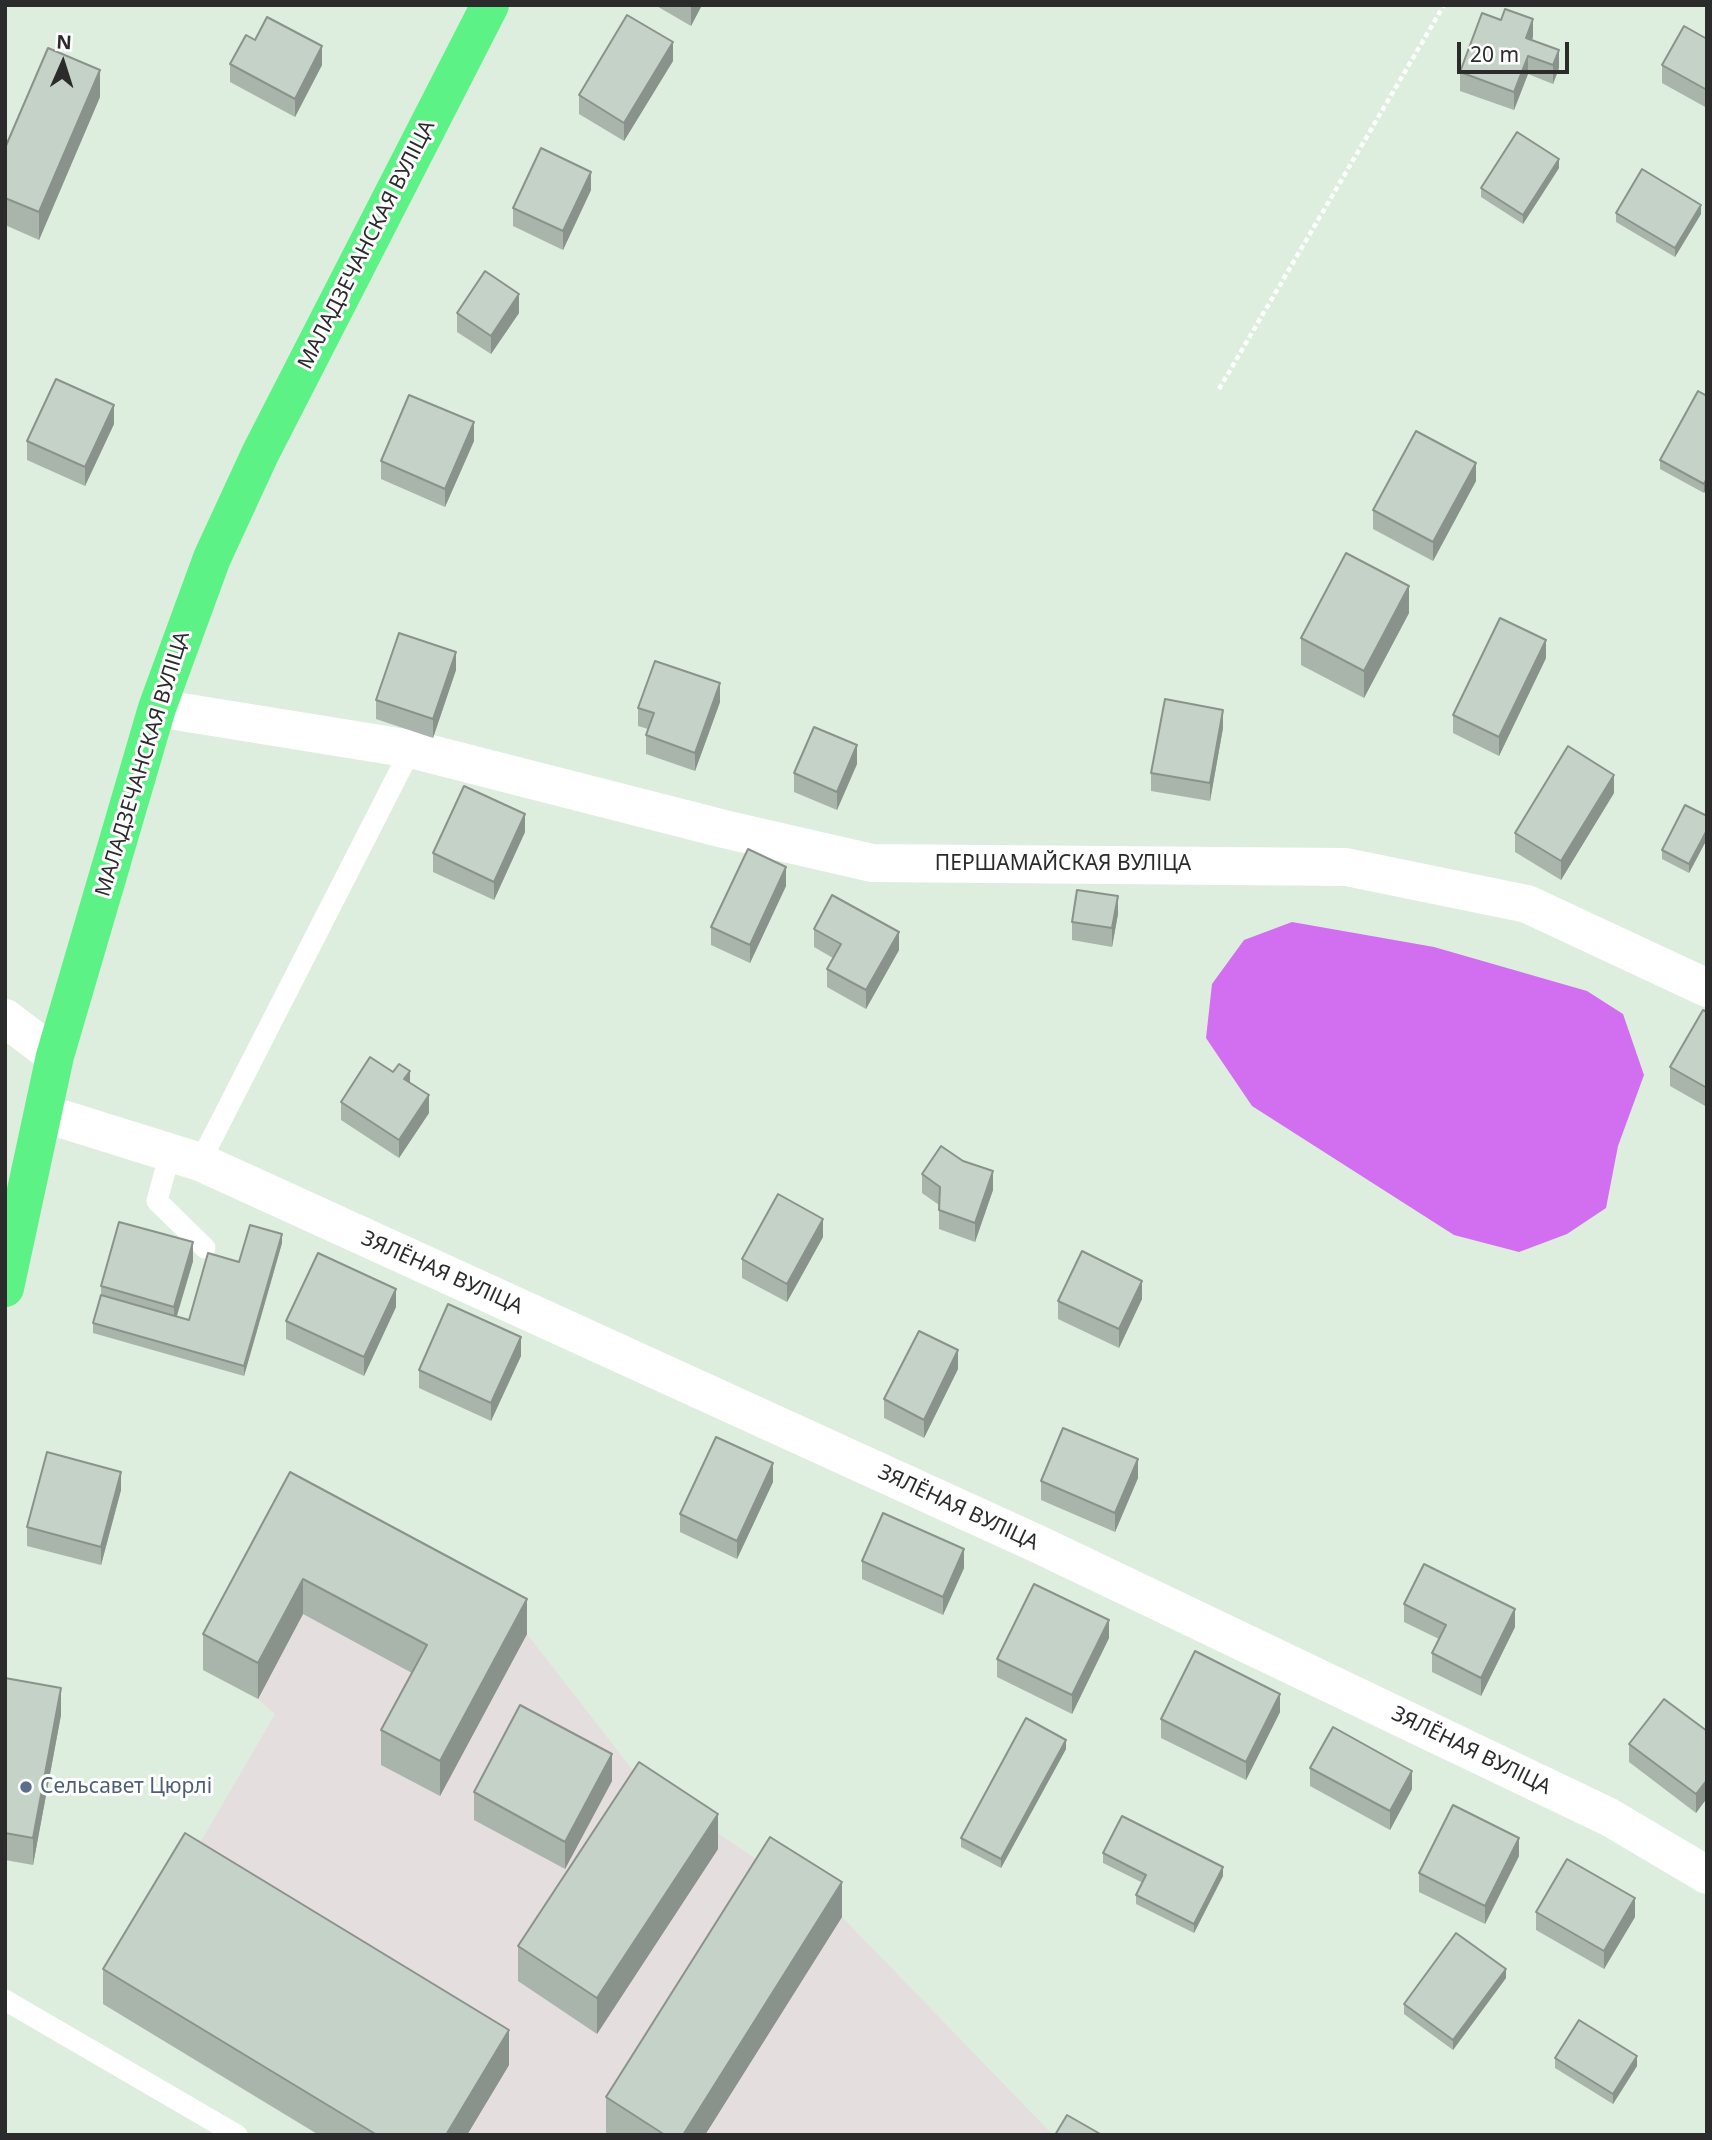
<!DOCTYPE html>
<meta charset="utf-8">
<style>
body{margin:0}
#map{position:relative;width:1712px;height:2140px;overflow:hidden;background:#ddedde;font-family:"Noto Sans",sans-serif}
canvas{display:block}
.frame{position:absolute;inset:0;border:7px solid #2b2b2b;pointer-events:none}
.north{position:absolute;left:28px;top:28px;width:70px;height:70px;-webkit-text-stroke:5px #fff;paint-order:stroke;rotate:3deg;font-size:19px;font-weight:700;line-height:28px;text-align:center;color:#2b2b2b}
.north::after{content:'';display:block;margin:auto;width:24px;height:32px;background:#2b2b2b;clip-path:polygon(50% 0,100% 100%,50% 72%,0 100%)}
.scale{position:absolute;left:1457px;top:42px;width:112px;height:32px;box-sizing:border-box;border:4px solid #2b2b2b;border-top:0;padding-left:9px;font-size:21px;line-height:24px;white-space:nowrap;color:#2b2b2b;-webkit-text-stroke:5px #fff;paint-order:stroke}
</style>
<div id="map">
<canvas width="1712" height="2140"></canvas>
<div class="frame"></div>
<div class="north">N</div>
<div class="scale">20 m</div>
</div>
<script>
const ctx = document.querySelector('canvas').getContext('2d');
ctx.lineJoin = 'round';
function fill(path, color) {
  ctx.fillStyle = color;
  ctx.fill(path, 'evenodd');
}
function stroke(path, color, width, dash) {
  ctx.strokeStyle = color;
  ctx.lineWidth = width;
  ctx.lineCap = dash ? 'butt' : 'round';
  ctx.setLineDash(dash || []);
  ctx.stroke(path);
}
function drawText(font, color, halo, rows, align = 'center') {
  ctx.font = font + ' "Noto Sans",sans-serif';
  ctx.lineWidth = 6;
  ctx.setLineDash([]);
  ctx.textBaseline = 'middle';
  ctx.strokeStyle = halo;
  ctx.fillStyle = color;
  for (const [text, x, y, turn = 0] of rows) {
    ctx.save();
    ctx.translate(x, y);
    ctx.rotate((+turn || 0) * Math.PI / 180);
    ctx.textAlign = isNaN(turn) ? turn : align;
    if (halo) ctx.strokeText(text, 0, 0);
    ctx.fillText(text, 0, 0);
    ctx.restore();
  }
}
fill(new Path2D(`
 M 290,1508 L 527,1634 L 642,1782 L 842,1917 L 1053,2135 L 318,2135 L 103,2004 L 185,1869 L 275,1714 L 258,1699 Z`), '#e5dedf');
fill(new Path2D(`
 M 1292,922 L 1434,947 L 1587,991 L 1623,1014 L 1644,1075 L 1618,1146 L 1606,1208 L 1567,1234 L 1519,1252 L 1454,1235 L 1252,1106 L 1206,1038 L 1212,984 L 1244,940 Z`), '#d26ff0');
stroke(new Path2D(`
 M 1219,389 L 1444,5`), '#fff', 4.5, [5, 3.5]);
stroke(new Path2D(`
 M 170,1153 L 157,1201 L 205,1248
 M 200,1162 L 411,749
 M 5,2000 L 237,2135`), '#fff', 21);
stroke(new Path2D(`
 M 157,708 L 411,749 L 724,829 L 872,863 L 1346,867 L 1527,904 L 1707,988
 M 43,1113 L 200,1162 L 1040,1545 L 1609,1817 L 1707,1875`), '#fff', 38);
stroke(new Path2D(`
 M 5,1018 L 55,1056`), '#fff', 38);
stroke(new Path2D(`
 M 5,1288 L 55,1056 L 157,708 L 212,558 L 260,454 L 490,5`), '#5df285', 38);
fill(new Path2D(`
 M 655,5 L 702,5 L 691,26 Z
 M 1533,37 L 1532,40 L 1559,68 L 1553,84 L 1528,74 L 1514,110 L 1460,91 L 1460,72 Z
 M 1707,39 L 1707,108 L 1662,83 L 1662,65 Z
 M 255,40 L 322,65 L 295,117 L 230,82 L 230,64 Z
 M 673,61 L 624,141 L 579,114 L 579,95 Z
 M 100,97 L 39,240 L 5,225 L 5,148 Z
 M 1559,168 L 1523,224 L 1481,197 L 1481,188 Z
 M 591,190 L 563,250 L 513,226 L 513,208 Z
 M 1616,213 L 1701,214 L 1675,257 L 1616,222 Z
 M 457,313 L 519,313 L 491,354 L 457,332 Z
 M 1707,396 L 1707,487 L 1704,493 L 1660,469 L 1660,460 Z
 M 114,424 L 85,486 L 27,460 L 27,441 Z
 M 474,441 L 445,507 L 381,479 L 381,461 Z
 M 1476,481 L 1433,561 L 1373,529 L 1373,510 Z
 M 1409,613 L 1364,698 L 1301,665 L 1301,638 Z
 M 1546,658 L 1499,756 L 1453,733 L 1453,715 Z
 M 456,670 L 433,738 L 376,719 L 376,700 Z
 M 720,702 L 695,771 L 646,754 L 646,735 L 648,729 L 638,726 L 638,708 Z
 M 1223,728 L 1210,801 L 1151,791 L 1151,773 Z
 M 857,764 L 837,810 L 794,792 L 794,773 Z
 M 1614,793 L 1561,880 L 1515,852 L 1515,833 Z
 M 1707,816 L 1707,839 L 1689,873 L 1662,859 L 1662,850 Z
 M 525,832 L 494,900 L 433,872 L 433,853 Z
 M 786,886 L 750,963 L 711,945 L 711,927 Z
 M 1118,914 L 1112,947 L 1072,940 L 1072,922 Z
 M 814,929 L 899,950 L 866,1009 L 827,987 L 827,969 L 833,958 L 814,947 Z
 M 1707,1012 L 1707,1107 L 1670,1086 L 1670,1067 Z
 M 410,1082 L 429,1113 L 399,1158 L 341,1120 L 341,1102 Z
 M 922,1174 L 993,1190 L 975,1242 L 939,1229 L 939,1205 L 922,1193 Z
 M 823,1237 L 787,1302 L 742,1278 L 742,1259 Z
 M 282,1243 L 244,1376 L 93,1333 L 93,1323 L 101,1295 L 101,1286 L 193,1261 L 177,1316 L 189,1320 L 239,1262 Z
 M 1142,1299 L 1119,1348 L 1058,1319 L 1058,1301 Z
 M 396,1307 L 364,1376 L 286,1339 L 286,1321 Z
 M 521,1356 L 491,1421 L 419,1388 L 419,1370 Z
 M 958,1369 L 924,1438 L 884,1418 L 884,1399 Z
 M 290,1472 L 527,1634 L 440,1796 L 381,1765 L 381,1730 L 412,1673 L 303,1614 L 258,1699 L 203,1670 L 203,1634 Z
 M 1138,1478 L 1115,1532 L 1041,1500 L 1041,1481 Z
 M 773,1482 L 737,1559 L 680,1532 L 680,1514 Z
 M 121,1490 L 101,1565 L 27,1546 L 27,1527 Z
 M 862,1561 L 964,1568 L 943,1615 L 862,1579 Z
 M 1404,1604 L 1515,1627 L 1481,1696 L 1432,1672 L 1432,1653 L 1439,1639 L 1404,1622 Z
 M 1109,1638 L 1072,1714 L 997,1677 L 997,1659 Z
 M 5,1678 L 61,1715 L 33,1865 L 5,1860 Z
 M 1280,1712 L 1246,1780 L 1161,1738 L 1161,1719 Z
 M 1707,1731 L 1707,1798 L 1696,1813 L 1629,1762 L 1629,1744 Z
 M 1066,1749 L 1001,1868 L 961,1847 L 961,1838 Z
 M 1310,1768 L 1412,1789 L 1390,1830 L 1310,1786 Z
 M 612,1781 L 565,1869 L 474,1820 L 474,1792 Z
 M 718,1849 L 597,2034 L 518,1981 L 518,1946 Z
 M 1103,1853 L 1223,1876 L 1194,1933 L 1136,1904 L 1136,1895 L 1143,1883 L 1103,1863 Z
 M 1519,1856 L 1485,1924 L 1419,1892 L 1419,1873 Z
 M 1536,1912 L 1635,1917 L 1604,1969 L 1536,1930 Z
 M 842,1917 L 705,2135 L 609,2135 L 606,2133 L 606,2097 Z
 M 103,1969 L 509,2065 L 467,2135 L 319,2135 L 103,2004 Z
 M 1506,1978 L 1453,2050 L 1404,2014 L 1404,2004 Z
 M 1555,2058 L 1637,2066 L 1613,2104 L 1555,2068 Z`), '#a9b5ab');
fill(new Path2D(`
 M 692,5 L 702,5 L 691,26 L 691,7 Z
 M 1533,19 L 1533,37 L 1526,56 L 1526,38 Z
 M 673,42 L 673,61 L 624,141 L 624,123 Z
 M 322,46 L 322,65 L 295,117 L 295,99 Z
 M 1559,50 L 1559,68 L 1553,84 L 1553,65 Z
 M 1528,56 L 1528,74 L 1514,110 L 1514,92 Z
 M 100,70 L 100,97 L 39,240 L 39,212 Z
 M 1559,159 L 1559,168 L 1523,224 L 1523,215 Z
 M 591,172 L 591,190 L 563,250 L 563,231 Z
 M 1701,205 L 1701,214 L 1675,257 L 1675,248 Z
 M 519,294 L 519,313 L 491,354 L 491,336 Z
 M 114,405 L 114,424 L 85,486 L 85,467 Z
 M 474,422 L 474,441 L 445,507 L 445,489 Z
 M 1476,463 L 1476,481 L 1433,561 L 1433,542 Z
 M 1707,478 L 1707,487 L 1704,493 L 1704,484 Z
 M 1409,586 L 1409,613 L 1364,698 L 1364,671 Z
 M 1546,640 L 1546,658 L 1499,756 L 1499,737 Z
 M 456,652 L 456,670 L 433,738 L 433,719 Z
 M 720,683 L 720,702 L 695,771 L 695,753 Z
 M 1223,710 L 1223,728 L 1210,801 L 1210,783 Z
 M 857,745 L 857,764 L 837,810 L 837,792 Z
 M 1614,775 L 1614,793 L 1561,880 L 1561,861 Z
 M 525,814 L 525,832 L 494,900 L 494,882 Z
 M 1707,830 L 1707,839 L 1689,873 L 1689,864 Z
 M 786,867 L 786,886 L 750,963 L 750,945 Z
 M 1118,896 L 1118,914 L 1112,947 L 1112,928 Z
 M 899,932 L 899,950 L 866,1009 L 866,990 Z
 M 410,1071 L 410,1089 L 404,1079 Z
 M 429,1095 L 429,1113 L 399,1158 L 399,1140 Z
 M 993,1171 L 993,1190 L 975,1242 L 975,1223 Z
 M 823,1219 L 823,1237 L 787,1302 L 787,1284 Z
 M 282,1234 L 282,1243 L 244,1376 L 244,1366 Z
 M 193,1242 L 193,1261 L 174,1325 L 174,1307 Z
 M 1142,1281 L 1142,1299 L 1119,1348 L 1119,1329 Z
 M 396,1289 L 396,1307 L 364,1376 L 364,1357 Z
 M 521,1337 L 521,1356 L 491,1421 L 491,1403 Z
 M 958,1350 L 958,1369 L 924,1438 L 924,1420 Z
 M 1138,1459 L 1138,1478 L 1115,1532 L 1115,1513 Z
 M 773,1463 L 773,1482 L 737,1559 L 737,1541 Z
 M 121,1472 L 121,1490 L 101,1565 L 101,1547 Z
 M 964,1549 L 964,1568 L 943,1615 L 943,1597 Z
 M 303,1579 L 303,1614 L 258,1699 L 258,1663 Z
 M 527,1599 L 527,1634 L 440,1796 L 440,1761 Z
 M 1515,1609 L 1515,1627 L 1481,1696 L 1481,1678 Z
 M 1109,1620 L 1109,1638 L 1072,1714 L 1072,1695 Z
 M 61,1688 L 61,1715 L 33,1865 L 33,1838 Z
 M 1280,1694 L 1280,1712 L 1246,1780 L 1246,1762 Z
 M 1066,1740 L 1066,1749 L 1001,1868 L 1001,1859 Z
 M 612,1754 L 612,1781 L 565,1869 L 565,1842 Z
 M 1412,1771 L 1412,1789 L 1390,1830 L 1390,1811 Z
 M 1707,1780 L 1707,1798 L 1696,1813 L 1696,1794 Z
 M 718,1814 L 718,1849 L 597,2034 L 597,1998 Z
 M 1519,1838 L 1519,1856 L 1485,1924 L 1485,1906 Z
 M 1223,1867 L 1223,1876 L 1194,1933 L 1194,1924 Z
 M 842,1882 L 842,1917 L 705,2135 L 683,2135 Z
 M 1635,1898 L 1635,1917 L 1604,1969 L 1604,1951 Z
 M 1506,1969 L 1506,1978 L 1453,2050 L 1453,2040 Z
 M 509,2030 L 509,2065 L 467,2135 L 446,2135 Z
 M 1637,2056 L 1637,2066 L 1613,2104 L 1613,2094 Z`), '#8a938b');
const building = new Path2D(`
 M 1505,9 L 1533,19 L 1526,38 L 1559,50 L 1553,65 L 1528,56 L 1514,92 L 1460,72 L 1482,13 L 1501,20 Z
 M 627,15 L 673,42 L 624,123 L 579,95 Z
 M 267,17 L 322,46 L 295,99 L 230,64 L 246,35 L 255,40 Z
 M 1684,26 L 1707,39 L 1707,90 L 1662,65 Z
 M 48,48 L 100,70 L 39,212 L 5,198 L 5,148 Z
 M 1517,132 L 1559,159 L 1523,215 L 1481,188 Z
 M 541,148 L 591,172 L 563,231 L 513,208 Z
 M 1642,169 L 1701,205 L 1675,248 L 1616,213 Z
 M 485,271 L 519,294 L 491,336 L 457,313 Z
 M 56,379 L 114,405 L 85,467 L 27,441 Z
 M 1698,391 L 1707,396 L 1707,478 L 1704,484 L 1660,460 Z
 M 409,395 L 474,422 L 445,489 L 381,461 Z
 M 1416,431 L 1476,463 L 1433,542 L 1373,510 Z
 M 1346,553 L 1409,586 L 1364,671 L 1301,638 Z
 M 1500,618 L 1546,640 L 1499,737 L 1453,715 Z
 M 399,633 L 456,652 L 433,719 L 376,700 Z
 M 655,661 L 720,683 L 695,753 L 646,735 L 654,713 L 638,708 Z
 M 1165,699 L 1223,710 L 1210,783 L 1151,773 Z
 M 814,727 L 857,745 L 837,792 L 794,773 Z
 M 1568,746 L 1614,775 L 1561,861 L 1515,833 Z
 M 464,786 L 525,814 L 494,882 L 433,853 Z
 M 1685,805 L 1707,816 L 1707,830 L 1689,864 L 1662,850 Z
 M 748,849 L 786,867 L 750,945 L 711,927 Z
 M 1077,890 L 1118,896 L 1112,928 L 1072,922 Z
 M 832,895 L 899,932 L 866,990 L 827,969 L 841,944 L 814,929 Z
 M 1703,1010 L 1707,1012 L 1707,1088 L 1670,1067 Z
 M 370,1057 L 393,1072 L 399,1064 L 410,1071 L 404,1079 L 429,1095 L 399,1140 L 341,1102 Z
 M 941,1146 L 963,1161 L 993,1171 L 975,1223 L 939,1210 L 940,1187 L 922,1174 Z
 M 778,1194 L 823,1219 L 787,1284 L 742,1259 Z
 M 119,1222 L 193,1242 L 174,1307 L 101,1286 Z
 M 250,1225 L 282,1234 L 244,1366 L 93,1323 L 101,1295 L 189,1320 L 208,1253 L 239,1262 Z
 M 1082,1251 L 1142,1281 L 1119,1329 L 1058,1301 Z
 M 318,1253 L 396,1289 L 364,1357 L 286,1321 Z
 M 448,1304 L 521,1337 L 491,1403 L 419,1370 Z
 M 919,1331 L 958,1350 L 924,1420 L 884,1399 Z
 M 1063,1428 L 1138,1459 L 1115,1513 L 1041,1481 Z
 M 716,1437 L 773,1463 L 737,1541 L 680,1514 Z
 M 47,1452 L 121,1472 L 101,1547 L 27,1527 Z
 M 290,1472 L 527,1599 L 440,1761 L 381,1730 L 427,1645 L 303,1579 L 258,1663 L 203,1634 Z
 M 883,1513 L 964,1549 L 943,1597 L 862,1561 Z
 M 1424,1564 L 1515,1609 L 1481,1678 L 1432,1653 L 1446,1625 L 1404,1604 Z
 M 1034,1584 L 1109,1620 L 1072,1695 L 997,1659 Z
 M 1195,1651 L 1280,1694 L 1246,1762 L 1161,1719 Z
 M 5,1678 L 61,1688 L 33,1838 L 5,1833 Z
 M 1664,1699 L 1707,1731 L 1707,1780 L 1696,1794 L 1629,1744 Z
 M 520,1705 L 612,1754 L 565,1842 L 474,1792 Z
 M 1026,1718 L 1066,1740 L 1001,1859 L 961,1838 Z
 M 1333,1727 L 1412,1771 L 1390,1811 L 1310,1768 Z
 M 639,1762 L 718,1814 L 597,1998 L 518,1946 Z
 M 1453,1805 L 1519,1838 L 1485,1906 L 1419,1873 Z
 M 1122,1816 L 1223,1867 L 1194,1924 L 1136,1895 L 1146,1875 L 1103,1853 Z
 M 185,1833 L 509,2030 L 446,2135 L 377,2135 L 103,1969 Z
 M 770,1837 L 842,1882 L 683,2135 L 665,2135 L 606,2097 Z
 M 1567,1859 L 1635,1898 L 1604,1951 L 1536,1912 Z
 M 1456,1933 L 1506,1969 L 1453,2040 L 1404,2004 Z
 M 1579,2020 L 1637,2056 L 1613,2094 L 1555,2058 Z
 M 1067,2115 L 1102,2135 L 1055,2135 Z`);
fill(building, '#c5d2c7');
stroke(building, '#8a938b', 2);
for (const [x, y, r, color] of [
 [26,1787,7,"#5c6f8a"]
]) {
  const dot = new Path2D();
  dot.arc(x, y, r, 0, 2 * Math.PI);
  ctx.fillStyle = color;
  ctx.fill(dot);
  stroke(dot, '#fff', 2.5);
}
drawText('21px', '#2b2b2b', '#fff', [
 ["МАЛАДЗЕЧАНСКАЯ ВУЛІЦА",367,245,-63],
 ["МАЛАДЗЕЧАНСКАЯ ВУЛІЦА",143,764,-73],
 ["ПЕРШАМАЙСКАЯ ВУЛІЦА",1063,864],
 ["ЗЯЛЁНАЯ ВУЛІЦА",442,1273,24],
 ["ЗЯЛЁНАЯ ВУЛІЦА",958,1508,25],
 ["ЗЯЛЁНАЯ ВУЛІЦА",1471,1751,26]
]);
drawText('21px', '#4e5e75', '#fff', [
 ["Сельсавет Цюрлі",40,1787]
], 'left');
</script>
